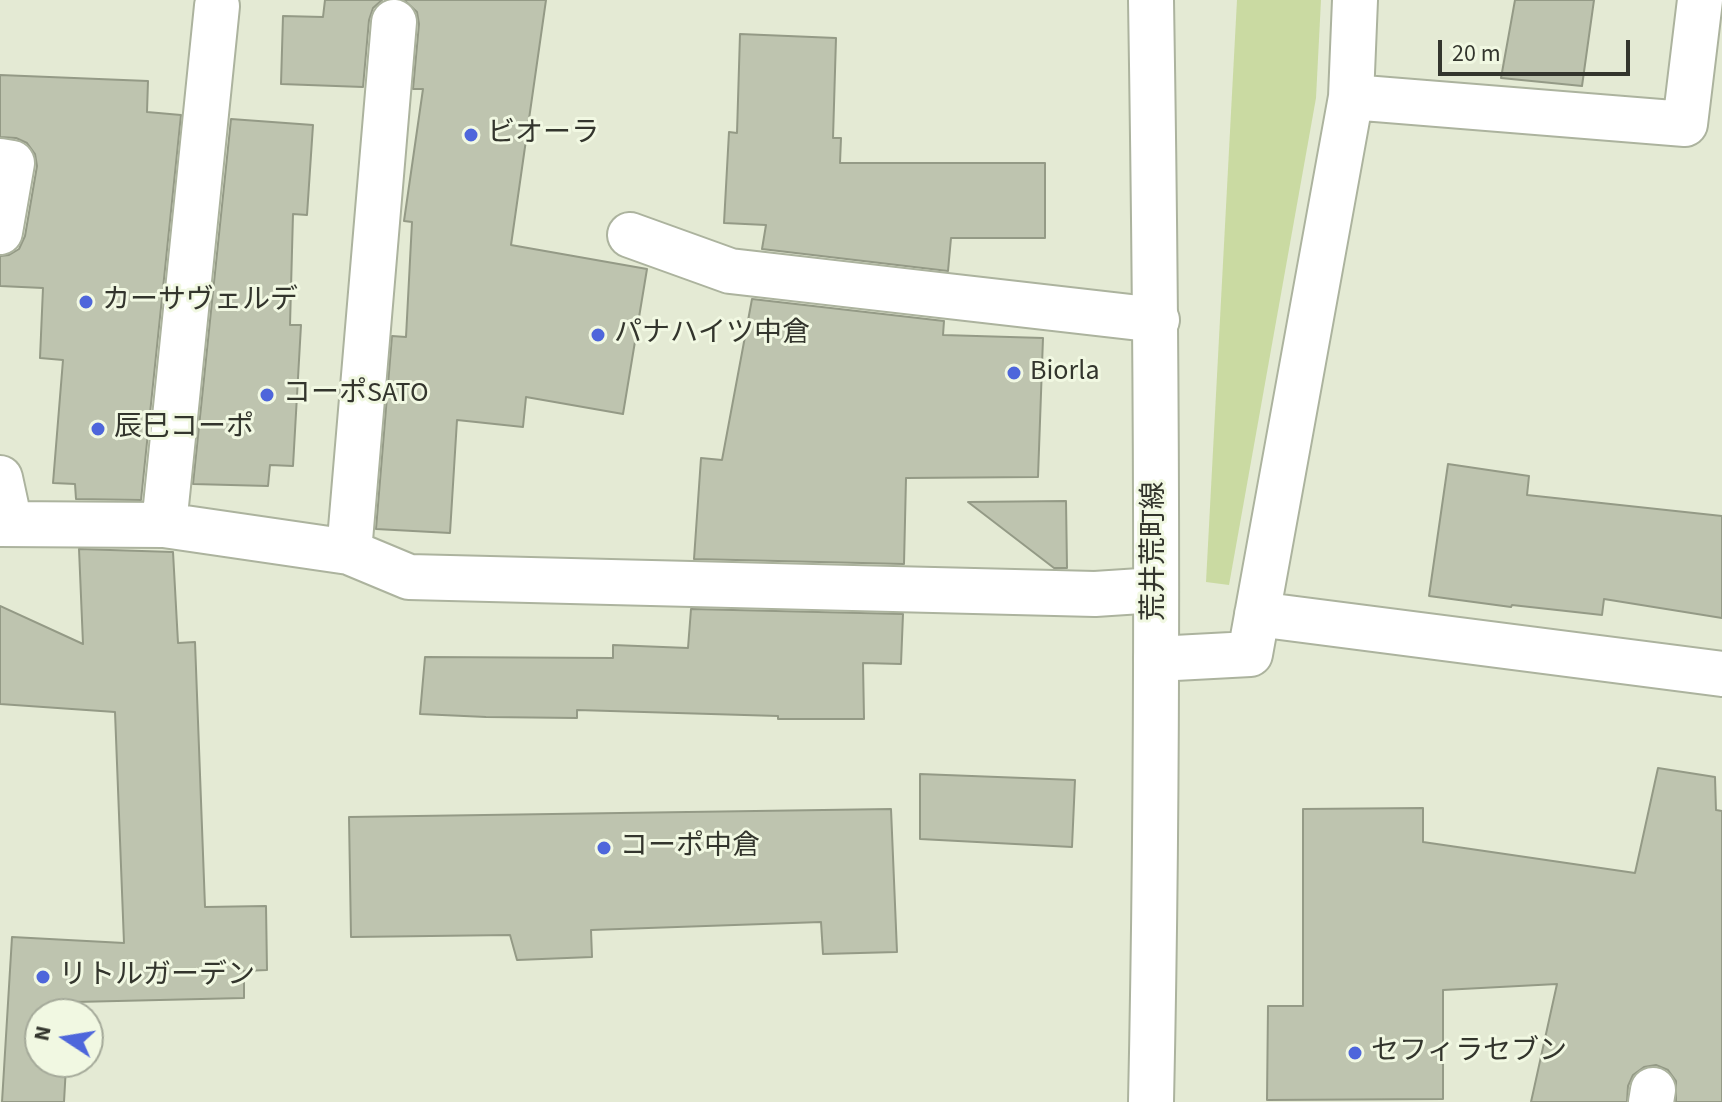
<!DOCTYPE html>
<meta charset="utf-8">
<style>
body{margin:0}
#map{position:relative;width:1722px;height:1102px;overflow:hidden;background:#e4ead4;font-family:"Source Sans 3",sans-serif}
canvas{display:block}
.north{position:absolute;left:24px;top:998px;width:80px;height:80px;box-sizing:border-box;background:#f1f8e2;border:2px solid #a5aa9a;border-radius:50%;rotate:282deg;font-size:22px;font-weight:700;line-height:32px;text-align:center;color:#33352d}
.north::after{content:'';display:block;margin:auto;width:28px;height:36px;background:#4e66db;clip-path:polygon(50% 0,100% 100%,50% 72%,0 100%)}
.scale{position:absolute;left:1438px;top:40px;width:192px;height:36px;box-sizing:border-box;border:4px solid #33352d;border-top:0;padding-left:10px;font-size:24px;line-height:28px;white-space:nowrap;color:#33352d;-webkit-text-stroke:6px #f1f8e2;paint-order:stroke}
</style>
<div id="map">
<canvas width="1722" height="1102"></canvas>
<div class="north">N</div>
<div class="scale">20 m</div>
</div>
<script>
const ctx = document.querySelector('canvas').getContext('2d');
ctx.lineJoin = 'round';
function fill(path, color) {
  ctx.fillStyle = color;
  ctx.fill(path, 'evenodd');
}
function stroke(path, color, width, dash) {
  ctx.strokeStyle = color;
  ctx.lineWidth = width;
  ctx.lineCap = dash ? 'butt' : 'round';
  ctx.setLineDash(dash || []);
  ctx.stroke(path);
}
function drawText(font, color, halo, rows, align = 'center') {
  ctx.font = font + ' "Source Sans 3","Noto Sans JP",sans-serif';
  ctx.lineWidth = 6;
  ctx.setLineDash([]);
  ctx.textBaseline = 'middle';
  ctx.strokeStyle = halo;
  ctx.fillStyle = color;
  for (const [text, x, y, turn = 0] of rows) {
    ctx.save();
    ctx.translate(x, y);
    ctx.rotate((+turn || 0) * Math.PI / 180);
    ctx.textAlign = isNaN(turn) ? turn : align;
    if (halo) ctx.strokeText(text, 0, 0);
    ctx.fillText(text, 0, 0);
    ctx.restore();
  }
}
fill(new Path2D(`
 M 1237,0 L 1321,0 L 1316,98 L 1229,585 L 1206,582 Z`), '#cadaa2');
const building = new Path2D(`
 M 325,0 L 382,0 L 373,8 L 369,20 L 363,87 L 281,84 L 283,16 L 323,17 Z
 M 404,0 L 546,0 L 511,245 L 647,269 L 623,414 L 526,397 L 523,427 L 457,420 L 450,533 L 376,529 L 392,336 L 406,337 L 412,222 L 404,221 L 423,89 L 413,89 L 419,24 L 417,12 Z
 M 1515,0 L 1594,0 L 1582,86 L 1501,78 Z
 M 740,34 L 836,38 L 833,138 L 841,138 L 840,163 L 1045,163 L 1045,238 L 951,238 L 948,271 L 762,249 L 766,225 L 724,223 L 729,132 L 737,133 Z
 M 0,75 L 148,81 L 147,112 L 181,115 L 141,500 L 76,499 L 75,484 L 53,483 L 63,360 L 40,358 L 43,288 L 0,286 L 0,256 L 9,255 L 19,249 L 25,236 L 37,166 L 35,154 L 27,143 L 16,138 L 0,137 Z
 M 231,119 L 313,125 L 307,215 L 293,214 L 290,325 L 301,325 L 293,466 L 270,465 L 268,486 L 193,484 Z
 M 752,299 L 944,321 L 943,335 L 1043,338 L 1038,477 L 906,478 L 904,564 L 694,559 L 701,458 L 722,460 Z
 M 1448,464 L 1529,476 L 1527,495 L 1722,516 L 1722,618 L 1604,599 L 1602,615 L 1512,605 L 1511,607 L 1429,596 Z
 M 1066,501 L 1067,568 L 1054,568 L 968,502 Z
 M 79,549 L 173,552 L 178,643 L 195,642 L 205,907 L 266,906 L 267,970 L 244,971 L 244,998 L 75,1002 L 74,1014 L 40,1014 L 40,1062 L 71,1062 L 71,1066 L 66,1066 L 64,1102 L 2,1102 L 12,937 L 124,943 L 115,712 L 0,704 L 0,606 L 83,644 Z
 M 691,609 L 903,614 L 901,664 L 863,663 L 864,719 L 778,719 L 778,716 L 577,710 L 577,718 L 486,717 L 420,714 L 425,657 L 613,658 L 613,645 L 688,648 Z
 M 1658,768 L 1715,777 L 1716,810 L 1722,811 L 1722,1102 L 1676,1102 L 1676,1081 L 1668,1070 L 1656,1065 L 1644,1067 L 1633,1075 L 1628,1086 L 1627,1102 L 1531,1102 L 1557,984 L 1443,990 L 1443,1099 L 1267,1100 L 1268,1006 L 1303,1006 L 1303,809 L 1423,808 L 1423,842 L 1635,873 Z
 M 920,774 L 1075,780 L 1072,847 L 920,839 Z
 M 891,809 L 897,952 L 823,954 L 821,922 L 591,930 L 592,957 L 517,960 L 510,935 L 351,937 L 349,817 Z`);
fill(building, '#bec4af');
stroke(building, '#949a86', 2);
const minor = new Path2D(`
 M 1351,97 L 1685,124 L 1700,0
 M 0,161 L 12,163 L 0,232
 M 630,235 L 730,271 L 1157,320
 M 0,478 L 10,524
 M 0,524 L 164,525 L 349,552 L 409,577 L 1095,594 L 1156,590
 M 164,525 L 217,6
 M 349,552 L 394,22
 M 1257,614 L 1722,674
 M 1156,659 L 1250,654 L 1351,97 L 1355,0
 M 1651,1102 L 1653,1090`);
const major = new Path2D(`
 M 1151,1102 C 1159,735 1157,367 1151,0`);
stroke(minor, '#acb39e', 48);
stroke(major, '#acb39e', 48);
stroke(minor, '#fff', 44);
stroke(major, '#fff', 44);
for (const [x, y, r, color] of [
 [471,135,8,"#4e66db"],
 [86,302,8,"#4e66db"],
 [598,335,8,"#4e66db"],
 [1014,373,8,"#4e66db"],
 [267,395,8,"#4e66db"],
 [98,429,8,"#4e66db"],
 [604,848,8,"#4e66db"],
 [43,977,8,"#4e66db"],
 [1355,1053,8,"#4e66db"]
]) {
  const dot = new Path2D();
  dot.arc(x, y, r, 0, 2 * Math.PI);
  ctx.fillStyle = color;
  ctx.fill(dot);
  stroke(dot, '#f1f8e2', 3);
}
drawText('28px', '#33352d', '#f1f8e2', [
 ["ビオーラ",487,135],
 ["カーサヴェルデ",102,302],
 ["パナハイツ中倉",614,335],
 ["Biorla",1030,373],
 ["コーポSATO",283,395],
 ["辰巳コーポ",114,429],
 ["コーポ中倉",620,848],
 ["リトルガーデン",59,977],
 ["セフィラセブン",1371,1053]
], 'left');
drawText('28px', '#33352d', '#f1f8e2', [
 ["荒井荒町線",1156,551,-90]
]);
</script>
